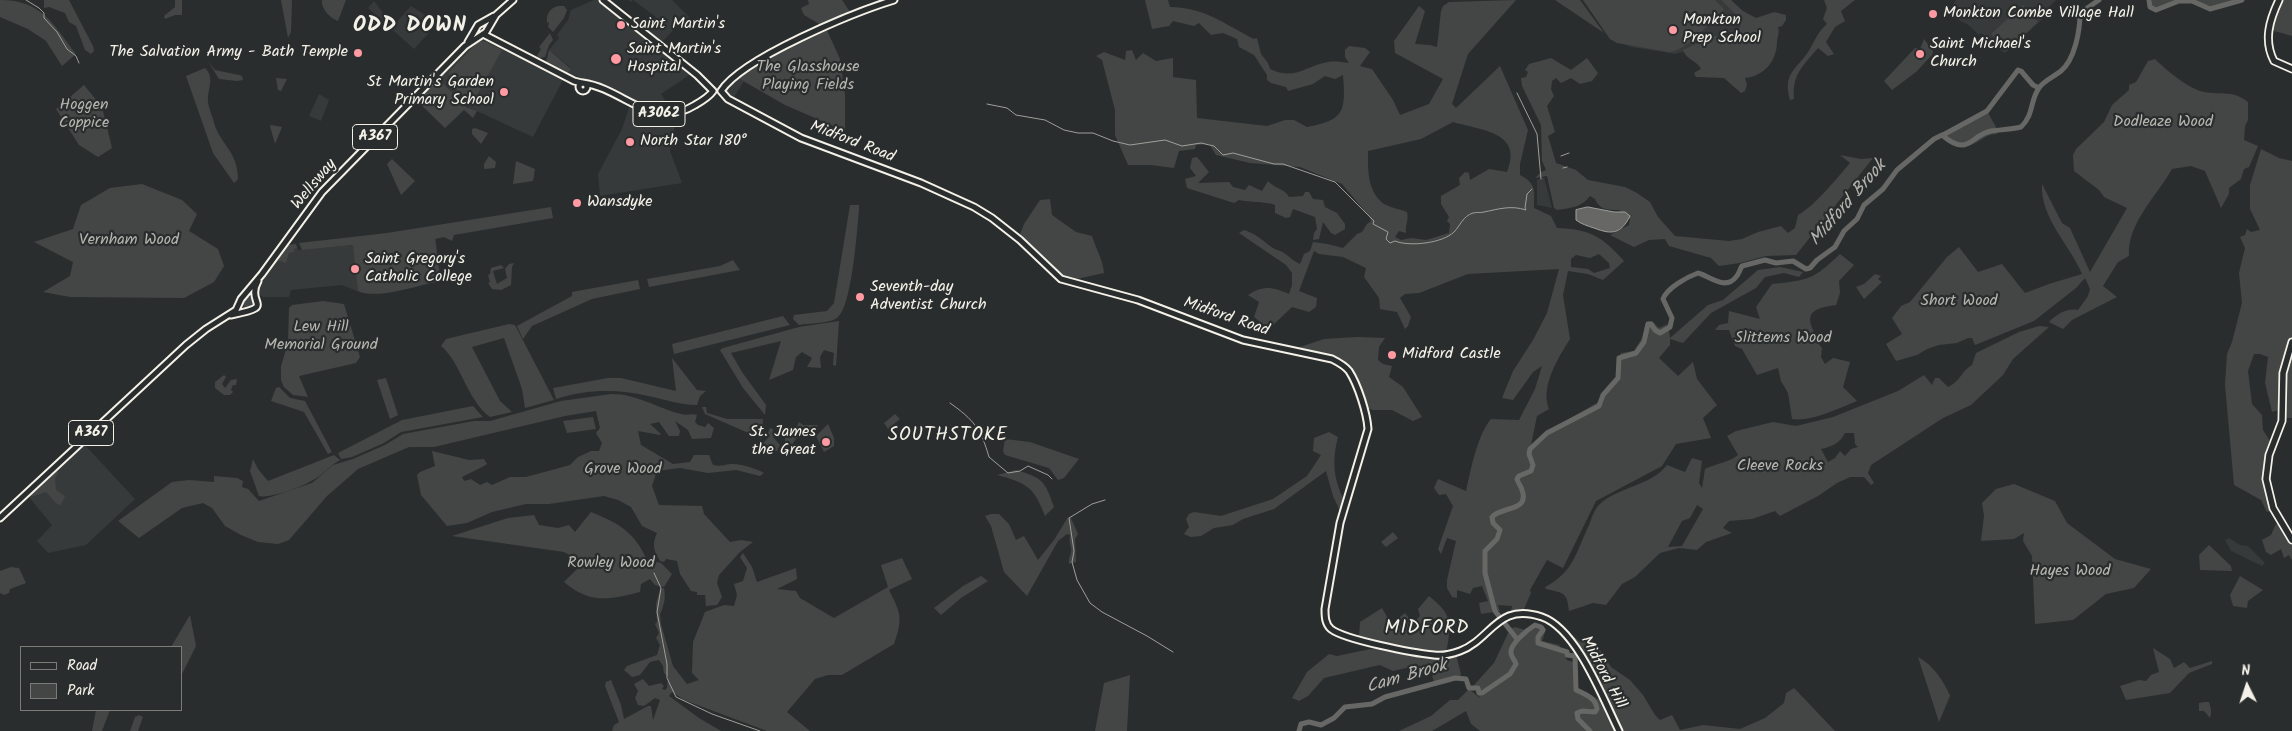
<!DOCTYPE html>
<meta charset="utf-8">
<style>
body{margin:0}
#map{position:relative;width:2292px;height:731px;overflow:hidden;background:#2a2d2e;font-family:Kalam,sans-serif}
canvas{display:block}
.legend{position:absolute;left:20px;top:646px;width:162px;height:65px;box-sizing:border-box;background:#2a2d2e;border:1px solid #7b7b78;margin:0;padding:6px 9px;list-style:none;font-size:15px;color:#f4f1e8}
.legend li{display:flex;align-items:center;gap:10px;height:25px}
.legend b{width:25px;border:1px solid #7b7b78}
.north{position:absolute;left:2222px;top:661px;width:50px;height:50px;-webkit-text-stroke:4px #2a2d2e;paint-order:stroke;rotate:356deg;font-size:14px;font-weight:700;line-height:20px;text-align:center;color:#f4f1e8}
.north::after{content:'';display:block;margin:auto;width:18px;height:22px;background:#f4f1e8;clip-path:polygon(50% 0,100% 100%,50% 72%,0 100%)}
</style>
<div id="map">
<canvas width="2292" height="731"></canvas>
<ul class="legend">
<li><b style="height:6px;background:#2a2d2e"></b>Road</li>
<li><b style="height:14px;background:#444645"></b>Park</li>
</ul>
<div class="north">N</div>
</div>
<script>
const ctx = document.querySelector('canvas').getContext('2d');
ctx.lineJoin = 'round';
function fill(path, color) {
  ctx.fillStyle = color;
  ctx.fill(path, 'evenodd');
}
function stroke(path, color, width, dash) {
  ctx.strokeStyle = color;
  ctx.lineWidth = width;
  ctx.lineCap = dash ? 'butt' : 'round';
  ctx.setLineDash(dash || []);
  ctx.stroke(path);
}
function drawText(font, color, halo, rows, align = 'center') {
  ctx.font = font + ' Kalam,sans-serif';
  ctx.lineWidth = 4.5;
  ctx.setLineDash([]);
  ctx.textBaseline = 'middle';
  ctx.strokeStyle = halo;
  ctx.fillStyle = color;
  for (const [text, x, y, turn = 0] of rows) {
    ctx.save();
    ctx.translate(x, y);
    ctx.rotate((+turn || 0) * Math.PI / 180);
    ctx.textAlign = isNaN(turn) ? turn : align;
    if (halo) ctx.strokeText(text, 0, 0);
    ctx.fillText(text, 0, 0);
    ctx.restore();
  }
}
fill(new Path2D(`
 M 594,0 L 599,0 L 691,74 L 661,94 L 665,100 L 654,110 L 628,97 L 568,73 L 571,68 L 549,50 L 559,38 L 557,35 L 568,20 L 571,10 Z
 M 628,0 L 672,0 L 691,19 L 683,30 L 677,26 L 662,42 L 644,29 L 656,17 L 633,0 L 631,2 Z
 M 1583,0 L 1721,0 L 1742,21 L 1743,27 L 1739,34 L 1733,37 L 1675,54 L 1632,47 L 1610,39 Z
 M 1956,0 L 2056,0 L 2050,6 L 2048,14 L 2005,53 L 1994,47 L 1984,35 L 1981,33 L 1979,35 L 1967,24 L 1946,14 Z
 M 374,1 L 384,14 L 396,23 L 411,6 L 438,23 L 414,49 L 368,8 Z
 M 481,40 L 490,41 L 564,78 L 533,137 L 466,106 L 438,78 L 468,46 Z
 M 739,79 L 744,81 L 733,99 L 728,95 L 727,87 Z
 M 319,94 L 329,100 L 321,121 L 309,116 Z
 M 630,105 L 651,115 L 671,117 L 671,120 L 676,120 L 670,151 L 682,183 L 600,196 L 598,174 L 622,129 Z
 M 1544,177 L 1552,208 L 1537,205 L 1537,180 Z
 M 435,234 L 441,281 L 383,293 L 362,293 L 342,285 L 291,290 L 289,297 L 263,297 L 259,294 L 263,280 L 288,245 L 296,244 L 298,250 L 387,242 Z
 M 84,444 L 135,499 L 86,545 L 48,553 L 37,541 L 52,525 L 28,496 Z
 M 2229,538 L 2240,545 L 2248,546 L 2265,563 L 2262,566 L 2231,551 L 2225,540 Z`), '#373a3a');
fill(new Path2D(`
 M 0,0 C 42,0 53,24 76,54 L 62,66 L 46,41 L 28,29 L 0,17 Z
 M 44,0 L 69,0 L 93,46 L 94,51 L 91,54 L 85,50 L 76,26 L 69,22 L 65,13 L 49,7 L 44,8 Z
 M 175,0 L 182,0 L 182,15 L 175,15 L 165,19 L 164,16 L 175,7 Z
 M 281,0 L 292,0 L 291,32 L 288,38 Z
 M 322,0 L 346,0 L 338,21 C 330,18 321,9 322,0 Z
 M 808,0 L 842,0 L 850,12 L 821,25 L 804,15 L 801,8 L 809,4 Z
 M 1145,0 L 1168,0 L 1170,7 C 1206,8 1224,24 1254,39 L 1257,38 L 1261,54 L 1268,63 L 1270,69 C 1295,81 1305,66 1328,62 C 1334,61 1342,62 1349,63 L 1345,57 L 1345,50 L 1349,46 L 1365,48 L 1370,52 L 1360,66 L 1372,69 L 1393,100 L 1400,115 L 1429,104 L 1443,79 L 1395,53 L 1394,41 L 1419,6 L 1425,11 L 1415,44 L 1430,45 L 1437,47 L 1441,11 L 1443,6 L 1449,2 L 1516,0 L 1468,54 L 1452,104 L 1456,108 L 1500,66 L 1528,130 L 1520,164 L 1520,175 C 1537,184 1534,190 1534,208 L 1551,216 L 1557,228 C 1590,229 1603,237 1624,261 L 1603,280 L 1588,274 L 1568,271 L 1563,295 L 1570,339 C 1558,358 1540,387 1549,409 L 1537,416 L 1531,445 L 1545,433 L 1600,401 C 1603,391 1612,386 1616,377 C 1619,369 1616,362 1621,353 L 1634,351 L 1642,338 L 1646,322 L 1652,321 L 1659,328 L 1668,324 L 1670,338 L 1708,305 L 1723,300 L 1758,270 L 1780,267 L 1803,272 L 1799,277 L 1784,273 L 1765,277 L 1756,288 L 1711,313 L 1683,343 L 1670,339 L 1670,345 L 1659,358 L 1678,376 L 1693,362 L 1697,379 L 1717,405 L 1703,418 L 1711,438 L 1676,444 L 1662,466 L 1596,501 L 1563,568 L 1547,560 L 1530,590 L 1531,593 L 1524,609 L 1511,611 L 1512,606 L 1498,605 L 1500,611 L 1481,614 L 1479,603 L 1488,601 L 1482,586 L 1473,588 L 1470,594 L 1457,590 L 1457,598 L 1452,597 L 1447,588 L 1447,580 L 1456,541 L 1447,538 L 1441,554 L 1438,549 L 1453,506 L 1446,494 L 1439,495 L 1434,488 L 1438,479 L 1466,491 C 1471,469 1477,436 1491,419 L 1519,420 L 1535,389 L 1542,366 L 1533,372 L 1513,400 L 1502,398 L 1513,371 L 1533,340 L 1547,313 L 1559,269 L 1468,274 L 1419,293 L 1405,294 L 1400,298 L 1411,317 L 1408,326 L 1405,329 L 1397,312 L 1380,309 L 1379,298 L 1364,277 L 1366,268 L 1343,257 L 1319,254 L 1314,251 L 1299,291 L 1317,298 L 1316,307 L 1309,312 L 1292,307 L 1269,329 L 1254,317 L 1259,302 L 1248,295 C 1264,285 1272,287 1289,294 L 1292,285 L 1292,273 L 1286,265 L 1239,233 L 1244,230 C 1256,234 1261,239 1270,246 C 1274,250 1280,250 1284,253 C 1290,257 1293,261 1300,264 L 1304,254 L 1310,251 L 1313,242 C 1323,243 1333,245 1343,248 L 1357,234 L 1362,232 L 1367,224 L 1371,221 L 1369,216 L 1342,184 L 1300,167 L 1250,163 L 1216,155 L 1209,144 L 1196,145 L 1195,149 L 1179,151 L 1174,168 L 1151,165 L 1128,165 L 1115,135 L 1115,110 L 1102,60 L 1096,56 L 1104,52 L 1125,60 L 1126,51 L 1132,50 L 1136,60 L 1143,53 L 1156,61 L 1173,58 L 1173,77 L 1196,80 L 1197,118 L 1267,126 L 1285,120 L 1294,120 L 1307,127 C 1344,120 1346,112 1343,75 L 1335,79 L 1325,76 L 1313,84 L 1288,91 L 1286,87 L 1271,83 L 1267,80 L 1267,75 L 1254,55 L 1239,47 L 1237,39 L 1223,33 L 1211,35 L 1199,23 L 1194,26 L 1173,21 L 1169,26 L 1152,29 ZM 1453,122 C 1479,130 1524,131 1507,172 L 1489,169 L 1470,180 L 1469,173 L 1465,172 L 1459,178 L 1460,185 L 1441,196 L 1441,204 L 1449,217 L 1447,221 L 1450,224 L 1449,233 L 1426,240 L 1411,238 L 1401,240 L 1395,237 L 1399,231 L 1406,233 C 1405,225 1409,220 1407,212 C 1400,209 1391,208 1384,204 C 1367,191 1368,170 1368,151 L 1421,139 ZM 1599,254 L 1609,263 L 1610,268 L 1594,273 L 1588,269 L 1571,267 L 1571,259 L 1576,255 L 1590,258 Z
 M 1555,0 L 1580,0 L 1604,33 Z
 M 1583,0 L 1715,0 L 1724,9 C 1711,22 1687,51 1669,52 L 1617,43 L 1610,39 Z
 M 1721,0 L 1731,0 L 1743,11 L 1756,18 L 1774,12 L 1786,15 L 1786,20 L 1782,26 L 1778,27 C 1780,33 1777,37 1777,43 C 1776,62 1764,76 1745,78 L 1747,85 L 1745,91 L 1741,93 L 1724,78 L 1696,77 L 1694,73 L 1701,69 C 1697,60 1686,60 1683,50 L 1700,42 L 1704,36 L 1710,34 L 1725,40 L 1739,35 L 1741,20 Z
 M 1824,0 L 1855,0 L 1841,11 L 1845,21 L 1835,27 L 1826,42 L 1834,54 L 1828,56 L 1818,48 C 1803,66 1792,74 1794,99 L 1790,100 C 1782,72 1798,69 1810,49 C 1815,40 1819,30 1827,24 L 1823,19 L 1827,8 Z
 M 2152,0 L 2177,0 L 2157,8 L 2152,5 Z
 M 2193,0 L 2241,0 L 2210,9 Z
 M 2282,0 L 2292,0 L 2292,36 L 2271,30 Z
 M 2023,5 L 2038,22 L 2007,51 L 1991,34 Z
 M 558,6 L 564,6 L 567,10 L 564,18 L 553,32 L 548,27 L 549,22 L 547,23 C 546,14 550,8 558,6 Z
 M 826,28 L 840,59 L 845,95 L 845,131 L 785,105 L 738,78 L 792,44 Z
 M 550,33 L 553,40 L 549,45 L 545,57 L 539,58 L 537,56 L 541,49 L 539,47 Z
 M 1924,39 L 1933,51 L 1932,55 L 1916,72 L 1892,90 L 1884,81 L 1915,48 L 1920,49 Z
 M 484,41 L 502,50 L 472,104 L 450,83 L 449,72 L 478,42 Z
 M 549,50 L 571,69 L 568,73 L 546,62 Z
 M 1551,58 L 1571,70 L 1587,58 L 1598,73 L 1592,81 L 1580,84 L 1571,78 L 1561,83 L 1556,78 L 1552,81 L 1551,89 L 1554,96 L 1547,106 L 1555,132 L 1548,136 L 1556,163 L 1576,170 L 1588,180 L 1625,187 L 1637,193 L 1650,202 L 1658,217 L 1675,236 L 1729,241 L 1742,239 L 1758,232 L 1781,226 L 1788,233 L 1795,228 L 1798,215 C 1816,205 1836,179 1850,163 L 1840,155 L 1861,159 L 1873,158 L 1796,255 L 1766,256 L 1740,263 L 1719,266 L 1711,258 L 1669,246 L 1665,239 L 1649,240 L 1634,247 L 1610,235 L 1629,225 L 1630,219 L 1619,210 C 1607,210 1600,210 1595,199 L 1590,196 C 1582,207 1571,208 1557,210 L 1554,208 L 1547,176 L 1535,178 L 1541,172 L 1546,170 L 1542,161 L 1541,125 L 1522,86 L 1521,78 L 1526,77 L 1528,72 L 1525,70 L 1529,64 Z
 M 2155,59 C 2166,70 2189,89 2204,92 C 2222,95 2233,90 2248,102 L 2248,120 L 2245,126 L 2244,140 L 2258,146 L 2249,167 L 2244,169 L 2241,179 L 2229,188 L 2229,194 L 2221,208 L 2205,171 L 2191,166 L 2172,169 C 2157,196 2127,223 2129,256 L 2118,262 L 2103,286 L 2117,297 L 2072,320 L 2063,329 L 2049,322 C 2057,314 2067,308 2078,310 L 2088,296 L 2090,289 L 2085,278 L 2076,288 L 2034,321 L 1975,345 L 1972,338 L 1968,338 L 1957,343 L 1939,345 L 1927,349 L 1917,355 L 1896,361 L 1886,344 L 1902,334 L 1892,318 L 1901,306 L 1910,302 L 1947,257 L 1959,247 L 1978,272 L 2002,264 L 2025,293 L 2049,284 L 2082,274 C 2070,245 2040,218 2042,184 L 2062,223 L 2070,228 L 2090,272 L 2127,208 L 2104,197 L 2099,190 L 2074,171 L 2073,155 L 2076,149 L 2104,122 L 2112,105 L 2129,90 L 2129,85 L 2136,82 L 2148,61 Z
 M 208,61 L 215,70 L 239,75 L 242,76 L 243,80 L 237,81 L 219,79 Z
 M 205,68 C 214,76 209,87 208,97 C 207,103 211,113 213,119 C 218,143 238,150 238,179 L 234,183 L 213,153 L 186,76 Z
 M 276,78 L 287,79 L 281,91 L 278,90 Z
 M 438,78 L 466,107 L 477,111 L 473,118 L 464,110 L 445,128 L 416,100 Z
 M 84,85 L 102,107 L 112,148 L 98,157 L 79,145 L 56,109 Z
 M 1987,111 L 1996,127 L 1997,134 C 1983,133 1975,150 1960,145 C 1954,143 1948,138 1943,135 Z
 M 271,125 L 282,127 L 275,144 L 270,126 Z
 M 475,128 L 488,133 L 481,144 L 472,134 L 472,129 Z
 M 2261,149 L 2279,158 L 2292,161 L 2292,418 L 2284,418 L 2285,408 L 2272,412 L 2265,383 L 2268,357 L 2260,354 L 2254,354 L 2248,371 L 2252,404 L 2262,415 L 2263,430 L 2270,441 L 2265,481 L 2271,511 L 2267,512 L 2261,500 L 2234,485 L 2225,385 L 2227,354 L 2232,342 L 2242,303 L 2239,273 L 2245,248 L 2240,237 L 2245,235 L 2247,229 L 2251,232 L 2260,230 L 2250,209 L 2250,185 Z
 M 489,156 L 496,162 L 495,168 L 484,169 L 484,164 Z
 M 1197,157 L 1209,172 L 1198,183 L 1229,182 L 1233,187 L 1245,190 L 1249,185 L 1262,191 L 1268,181 C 1275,189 1284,188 1289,197 L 1303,196 L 1305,192 L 1309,192 L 1313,199 L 1323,200 L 1325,207 L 1337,213 L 1345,224 L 1345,229 L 1335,235 L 1331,233 L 1323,222 L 1319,239 L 1313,240 L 1314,233 L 1317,229 L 1315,217 L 1293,209 L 1290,217 L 1286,218 L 1275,213 L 1275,205 C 1269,202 1248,202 1239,200 L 1234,203 L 1187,188 L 1185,179 L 1196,176 L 1190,168 L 1192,158 Z
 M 392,159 L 415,181 L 401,195 L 387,164 Z
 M 516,161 L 535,169 L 533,181 L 513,184 Z
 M 142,184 L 182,200 L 197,214 L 189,231 L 218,249 L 224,266 L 214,282 L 184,298 L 70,297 L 43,292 L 70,276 L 73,262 L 34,242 L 73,229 L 81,205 L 110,188 Z
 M 1050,199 L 1052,215 L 1076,232 L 1092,236 C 1096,249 1103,260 1104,273 L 1072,280 L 1060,276 L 1019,237 L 1024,224 L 1040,200 Z
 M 850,205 L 859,205 L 859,210 C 857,230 852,308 837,318 C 828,324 809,323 799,325 L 793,319 L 794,315 L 827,311 L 834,303 Z
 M 551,207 L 553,218 L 454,235 L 452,241 L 444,237 L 435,239 L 440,281 C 419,285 378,300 358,291 L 353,245 L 302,250 L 299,243 L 387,233 Z
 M 296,244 L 297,248 L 294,249 L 294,252 L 289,253 L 286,263 L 277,260 L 288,245 Z
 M 1840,254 L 1854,265 L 1839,281 L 1840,293 L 1836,305 C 1818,308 1804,310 1813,330 C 1816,337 1817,343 1822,348 L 1821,357 L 1825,364 L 1833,358 L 1850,362 L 1843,387 L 1857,401 C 1840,408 1811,422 1792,419 L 1788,393 L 1781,381 L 1778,368 L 1757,375 L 1742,349 L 1735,346 L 1729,330 L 1715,330 L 1719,325 L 1728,323 L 1729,311 L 1760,319 L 1756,307 L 1772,284 C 1809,280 1813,280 1840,254 Z
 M 733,260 L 740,270 L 649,287 L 647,279 L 720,266 Z
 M 514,263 L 512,267 L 511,285 L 501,290 L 492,289 L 488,283 L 490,282 L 488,275 L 490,274 L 491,268 L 501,265 L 504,268 L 493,271 L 497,284 L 507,278 L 505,269 L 509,264 Z
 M 1875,274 L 1881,276 L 1878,279 L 1882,282 L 1864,299 L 1856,287 L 1864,284 Z
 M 638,280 L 640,289 L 592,299 L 532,326 L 523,339 L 517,326 L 572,296 L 572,292 Z
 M243 303a6 6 0 1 1 12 0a6 6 0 1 1-12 0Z
 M 323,301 L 344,304 L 360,357 L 356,363 L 299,376 L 308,397 L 293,395 L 284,387 L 281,380 L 281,366 L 288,343 L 289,308 L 292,305 Z
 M 783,316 L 790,325 L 674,354 L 672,344 Z
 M 839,321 L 836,366 L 833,365 L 834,353 L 824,350 L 820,357 L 821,368 L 807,367 L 812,358 L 802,352 L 796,357 L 793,370 L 769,380 L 781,341 L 731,353 L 742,372 L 766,405 L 765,415 L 743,388 L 720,350 L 723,348 L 799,327 Z
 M 509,324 L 515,325 L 554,400 L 525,408 L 522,389 L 504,338 L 472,347 L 500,401 L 512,412 L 490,417 C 466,399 461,362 441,346 L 446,339 Z
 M 2039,326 L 2049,327 L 2013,359 L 2003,375 L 1971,405 L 1943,418 L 1871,465 L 1868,473 L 1874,483 L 1871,485 L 1864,477 L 1850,477 L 1837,483 L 1818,496 L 1780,516 L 1775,511 L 1752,519 L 1729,521 L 1723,528 L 1732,533 L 1706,542 L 1697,550 L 1679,548 L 1660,553 L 1635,577 L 1622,584 L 1606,605 L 1593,603 L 1569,611 C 1567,592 1564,593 1546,589 L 1545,587 C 1574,572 1576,552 1589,525 C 1592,518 1594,509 1600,504 C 1618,487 1651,486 1667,465 L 1685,472 L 1692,458 L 1702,461 L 1699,483 L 1702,488 L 1705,469 C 1717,463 1728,463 1738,455 L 1727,436 L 1736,431 L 1773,422 L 1796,426 L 1833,417 L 1898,391 L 1924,375 L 1932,385 L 1935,378 L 1939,378 L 1948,387 C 1960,382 1961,371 1972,365 L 1976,353 L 2019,332 ZM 1845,433 L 1854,433 L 1855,444 L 1858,447 L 1851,449 L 1845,456 L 1840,451 L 1835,458 L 1828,462 L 1821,449 C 1833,446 1839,444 1845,433 ZM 1697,505 L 1703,509 L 1682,546 L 1668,547 L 1682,521 L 1690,518 Z
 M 1358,337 L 1385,338 L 1379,347 L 1378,360 L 1383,364 L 1392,366 L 1389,377 L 1403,387 L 1422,417 L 1413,421 L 1392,410 L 1373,410 L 1364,407 L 1353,377 L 1336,363 L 1291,350 L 1324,339 Z
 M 672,358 L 697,390 L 706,391 L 700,396 L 697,405 C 680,405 664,399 648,396 C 617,389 587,389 556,399 L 553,388 L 608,378 L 621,378 L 676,391 Z
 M 224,375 L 226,377 L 222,384 L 225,388 L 231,380 L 237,379 L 236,385 L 233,385 L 231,390 L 233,392 L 230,395 L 224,395 L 215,388 L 215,382 Z
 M 386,378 L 398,415 L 390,419 L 377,380 Z
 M 279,387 L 290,398 L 305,401 L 332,452 L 328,454 L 304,412 L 271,401 L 276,388 Z
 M 611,394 C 637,394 657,408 681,414 C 686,416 691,413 697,415 L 695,422 L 698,425 L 705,427 L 708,423 L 714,428 L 711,438 L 692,439 L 688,430 L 675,421 L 680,431 L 679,436 L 669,436 L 659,422 L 650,424 L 661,434 L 660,435 L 638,431 L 641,445 L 673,464 L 690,462 L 694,455 L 709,455 L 713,465 C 723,467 724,464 733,464 C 741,464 758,469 764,473 L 760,476 L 736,470 L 708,473 L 680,468 L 657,471 L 652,486 L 659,505 L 702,506 L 704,514 L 730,542 L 741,540 L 753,542 L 740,552 L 719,575 L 717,583 L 722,597 L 717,605 L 706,606 L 705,595 L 697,595 L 697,592 L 691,591 L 680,574 L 677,561 L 666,559 L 664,562 L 660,561 C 653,550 652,544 657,533 L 642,526 L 631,507 L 618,500 L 604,496 L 549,504 L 526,504 L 492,512 L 467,523 L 447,526 L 421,495 L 417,475 L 420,472 L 435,466 L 432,451 L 469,460 L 484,459 L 487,464 L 484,466 L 462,477 L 464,481 L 471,479 L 480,485 L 487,482 L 492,485 L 510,477 L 526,477 L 570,465 L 578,457 L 591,451 L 599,451 L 602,443 L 596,433 L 600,428 L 596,411 L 565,416 L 434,447 L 409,447 L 358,469 L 327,496 L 289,540 L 278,544 L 258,542 L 241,535 L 225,526 L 212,508 L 203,503 L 182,508 L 139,538 L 118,521 L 172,482 L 189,480 L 214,482 L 214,476 L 237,478 L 243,481 L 242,487 L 248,489 L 259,501 L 312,483 L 333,465 L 353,459 L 385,445 L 403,434 L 474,421 L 490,421 L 561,401 Z
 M 473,406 L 483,417 L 401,432 L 384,443 L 352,457 L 341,459 L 338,453 L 402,420 Z
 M 702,407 L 706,407 L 707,413 L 727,419 L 763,419 L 762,439 L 705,414 Z
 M 895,414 L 900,419 L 888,429 L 884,423 Z
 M 593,417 L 596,429 L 567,433 L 563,421 Z
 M 799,422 L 803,425 L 818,425 L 814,430 C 805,432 795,436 792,446 L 785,444 L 785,438 L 800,428 L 796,428 Z
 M 828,424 L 834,438 L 834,446 L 824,452 L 816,436 Z
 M 770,428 L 773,429 L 773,437 L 780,445 L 777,451 L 774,451 L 770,454 L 771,447 L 763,443 L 770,436 L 768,433 Z
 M 1329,432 L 1338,437 C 1332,459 1333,479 1344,500 L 1340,511 L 1333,496 L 1326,471 L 1274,509 L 1243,519 L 1233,525 L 1214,528 L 1201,536 L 1191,537 L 1184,534 L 1189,527 L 1186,519 L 1189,514 L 1194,512 L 1221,516 L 1273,499 L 1307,476 L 1321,455 L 1313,451 L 1314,438 Z
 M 1005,439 L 1030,442 L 1079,459 L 1064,478 L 1058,480 L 1049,468 L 1005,455 L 1003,451 Z
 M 334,455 L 340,460 C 329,466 322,476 311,481 C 302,487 268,499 259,496 L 250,471 L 253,459 L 258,469 L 268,481 Z
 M 57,468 L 58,473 L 55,478 L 56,490 L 65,496 L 61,505 L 57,504 L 46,492 L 34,496 L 28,496 Z
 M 1016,470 C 1043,478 1045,481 1054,507 L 1045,516 C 1034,487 1027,483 997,475 Z
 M 2014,484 L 2055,501 L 2067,523 L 2115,559 L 2151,569 L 2134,588 L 2106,594 L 2073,620 L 2035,624 L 2032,556 L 2023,541 L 2024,533 L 2014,539 L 1981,541 L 1984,516 L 1982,503 L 1996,489 Z
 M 591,512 C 621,524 637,534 649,565 L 654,561 L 661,563 L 672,574 L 664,587 L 655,585 L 650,579 L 641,584 L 640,592 C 609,600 590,604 564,582 L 577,569 L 573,557 L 564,552 L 452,536 L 508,518 L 534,515 L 539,525 L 558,528 L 569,525 L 575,532 Z
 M 991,514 L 999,514 L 1009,524 L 1016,540 L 1024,536 L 1038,560 L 1054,540 L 1068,517 L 1071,518 L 1078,534 L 1075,539 L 1076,562 L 1069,564 C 1068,558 1072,553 1071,548 C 1070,542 1069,541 1070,535 L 1067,534 L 1058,541 L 1027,596 L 1004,572 L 991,526 L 985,516 Z
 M 2276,524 L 2280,525 L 2292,544 L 2292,560 L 2289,555 L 2284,558 L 2281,549 L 2271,555 L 2266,552 L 2262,540 L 2271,535 Z
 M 1393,532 L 1398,538 L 1386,547 L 1381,542 Z
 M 2209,545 L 2231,566 L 2232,571 L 2200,570 L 2199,555 Z
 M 743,553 L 752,567 L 757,582 L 796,568 L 797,579 L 777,589 L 796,591 L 800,598 L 834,618 L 888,587 L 881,565 L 902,558 L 912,579 L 889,590 C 901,614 903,618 894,644 L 842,675 L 828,675 L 815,679 L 787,712 L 810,731 L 767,731 L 684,700 L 672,692 L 669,696 L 699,718 L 721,731 L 612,731 L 614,725 L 619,722 L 605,686 L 606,682 L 611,680 L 621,705 L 624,719 L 648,706 L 651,706 L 653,720 L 660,700 L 655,698 L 644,706 L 638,705 L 635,698 L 638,691 L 634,684 L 643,679 L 649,686 L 661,683 L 664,686 L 662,689 L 665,690 L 667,688 L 668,677 L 664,673 L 663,666 L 659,660 L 650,662 L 640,675 L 632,677 L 624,670 L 627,666 L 657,655 L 660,645 L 656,638 L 659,633 L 655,624 L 657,622 L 656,604 L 660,589 L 664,588 C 666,596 664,607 660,614 L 661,624 L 673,666 L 687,684 L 699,680 L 692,673 L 693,642 L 705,612 L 724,605 L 734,606 L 737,595 L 734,584 L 743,581 L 747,568 L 740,557 Z
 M 11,567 L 19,568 L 26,583 L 10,589 L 9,593 L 4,595 L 0,593 L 0,571 Z
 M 981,576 L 988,581 L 961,598 L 941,615 L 934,608 L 963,586 Z
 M 2240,576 L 2263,590 L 2248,601 L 2247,608 L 2233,606 L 2230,595 Z
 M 1429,596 C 1444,609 1450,613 1449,634 C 1448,641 1448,647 1445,653 L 1416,651 L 1359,637 L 1360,622 L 1382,608 L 1391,624 L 1405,613 L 1413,623 L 1420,616 L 1418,609 Z
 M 190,615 L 196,646 L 181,676 L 181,647 L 171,647 Z
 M 1532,625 L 1538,625 L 1546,629 L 1542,641 L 1559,645 L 1567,660 L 1573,662 L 1576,667 L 1578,688 L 1600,700 L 1616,731 L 1480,731 L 1471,724 L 1466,711 L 1432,731 L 1399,731 L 1431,716 L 1450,700 L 1458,700 L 1469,689 L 1480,698 L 1474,685 L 1494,663 L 1510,629 L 1515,627 L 1525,630 Z
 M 1566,630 L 1580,642 L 1582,639 L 1593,649 L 1600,650 L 1611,667 L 1630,680 L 1643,695 L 1655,715 L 1660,720 L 1672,715 L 1680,730 L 1703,725 L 1740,729 L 1765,718 L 1784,703 L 1786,693 L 1794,688 L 1835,731 L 1620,731 L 1587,661 Z
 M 1385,646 L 1440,657 L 1456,655 L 1461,674 L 1459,679 L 1435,686 L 1431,671 L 1406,668 L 1393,671 L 1380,665 L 1371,667 L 1324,678 L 1308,696 L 1299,701 L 1292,698 L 1307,672 L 1329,654 L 1337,656 Z
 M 2153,648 L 2170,659 L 2174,668 L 2184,662 L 2190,668 L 2212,661 L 2212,664 L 2189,673 L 2170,693 L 2126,700 L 2120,686 L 2139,680 L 2146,681 L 2151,675 L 2159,672 Z
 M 1918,657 C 1933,665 1944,681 1950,696 L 1939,722 Z
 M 1130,675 L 1127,731 L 1095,731 L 1104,683 Z
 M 2205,702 L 2209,702 C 2211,708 2212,712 2210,718 L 2204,711 L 2199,711 L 2199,703 Z
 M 96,710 L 110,710 L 102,731 L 92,731 Z
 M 139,715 L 143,717 L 138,731 L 130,731 L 135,717 Z`), '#444645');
const water = new Path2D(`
 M 1588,207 L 1614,212 L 1625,212 L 1630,216 C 1621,234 1612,235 1594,228 C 1588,226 1581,224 1576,220 L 1576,210 Z`);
fill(water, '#676866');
stroke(water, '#9f9f9a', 1);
stroke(new Path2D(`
 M 26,0 L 39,8 L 44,13 L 44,18 L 57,32 L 67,49 L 76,56 L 79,63
 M 1517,93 L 1537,134 L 1541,179
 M 987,104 L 1007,108 L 1016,115 L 1045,120 L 1064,130 L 1078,133 L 1093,133 L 1113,141 L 1130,145 L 1165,140 L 1182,146 L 1201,143 L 1214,146 L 1223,155 L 1233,153 L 1274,164 L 1283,164 L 1335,182 L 1374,221 L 1373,224 L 1388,232 L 1386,239 L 1390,243 L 1395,241 C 1410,247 1443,243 1454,232 C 1460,226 1463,216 1473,213 C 1476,212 1481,213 1484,212 C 1499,209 1511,205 1526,210 L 1525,208 L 1527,194 L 1532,189
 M 1561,156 L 1569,153
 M 1563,168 L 1567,167
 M 950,403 C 974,420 981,429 989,457 L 1008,473 L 1020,471 L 1028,466 L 1048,475 L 1052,479
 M 1105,500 L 1092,504 L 1069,518 L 1074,551 L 1072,562 L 1077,580 L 1090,603 L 1102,612 L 1147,636 L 1173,652
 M 654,573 L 661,588 L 657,612 L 667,664 L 667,678 L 676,697 L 712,714 L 760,731`), '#9f9f9a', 1);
stroke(new Path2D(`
 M 2149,0 L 2150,7 L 2156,10 L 2179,1 L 2192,1 L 2210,9 L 2242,0
 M 1943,135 L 1987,111 L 2018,70 L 2021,71 L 2033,85 L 2039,88
 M 1517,639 L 1495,611 L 1485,573 L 1485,551 L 1497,539 L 1500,530 L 1493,523 L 1492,517 C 1501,506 1530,512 1522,490 C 1521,486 1518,483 1517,479 L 1519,476 L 1531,471 L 1533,465 L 1529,454 L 1530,449 L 1547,433 L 1599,406 L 1603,395 L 1618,378 L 1619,358 L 1636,353 L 1644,342 L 1648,324 L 1651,324 L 1655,330 L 1660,333 L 1670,327 L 1672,318 L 1663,299 C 1667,288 1687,277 1698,273 C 1710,276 1725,291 1736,277 C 1739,274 1740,269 1742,266 L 1765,260 L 1776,263 L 1793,261 L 1806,269 L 1810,268 L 1817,260 L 1835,247 L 1844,231 L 1857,219 L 1864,205 L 1883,189 L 1897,170 L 1934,139 L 1942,135 C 1969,158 1970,135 1991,131 C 1999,130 2014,129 2021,127 C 2034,115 2030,100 2039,88 C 2043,81 2055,76 2061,71 C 2075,59 2080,31 2080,13 L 2099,0
 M 1299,731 L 1301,724 L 1309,722 L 1321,725 L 1334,718 L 1345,707 L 1372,704 L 1385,697 L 1455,678 L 1466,679 L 1469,688 L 1478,688 L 1479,693 L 1482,693 L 1510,674 L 1516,664 C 1515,660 1511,657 1511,653 C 1510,644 1527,630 1535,625 L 1541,627 L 1543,630 L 1538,637 L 1538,643 L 1567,652 L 1567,655 L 1575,656 L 1576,690 C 1585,694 1596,698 1597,709 L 1595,712 L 1582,711 L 1577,713 L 1578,719 L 1590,731`), '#676866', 5);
const major = new Path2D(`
 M 603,0 L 697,75 L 713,91
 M 483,34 L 574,81 L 582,83
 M 468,42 L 478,25 L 494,16
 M579 87a4 4 0 1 1 8 0a4 4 0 1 1-8 0Z
 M 583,83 C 625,89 651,132 695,105 C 702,101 709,97 713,91
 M 721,91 L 728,99 L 801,138 L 921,183 L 974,207 L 992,218 L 1020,240 L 1061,279 L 1138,300 L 1243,340 L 1332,359 C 1338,362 1345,366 1349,371 C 1358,385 1367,413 1368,429 L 1340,523 L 1325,609 C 1325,616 1325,624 1331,629 C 1345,640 1414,653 1434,655 C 1442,656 1452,654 1460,651 C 1492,639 1497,602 1542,617 C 1577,629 1603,699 1619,731
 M 721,91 C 742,58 855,12 894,0
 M 231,315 C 278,306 245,305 258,281
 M 0,518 L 186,345 L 206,329 L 236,310 L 241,299 L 262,274 L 322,192 L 465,46 L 486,32 L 496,15 L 513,0`);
const highway = new Path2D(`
 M 2279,0 C 2270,19 2263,40 2274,61 L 2292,69
 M 2292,342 L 2283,373 L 2282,421 L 2269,455 L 2266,479 L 2273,508 L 2292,540`);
stroke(major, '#f4f1e8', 9);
stroke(highway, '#f4f1e8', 9);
stroke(major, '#2a2d2e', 5);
stroke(highway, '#2a2d2e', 5.5);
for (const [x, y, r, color] of [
 [1933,14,5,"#ff9aa2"],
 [621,25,5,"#ff9aa2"],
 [1673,30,5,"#ff9aa2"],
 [358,53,5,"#ff9aa2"],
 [1920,54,5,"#ff9aa2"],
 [616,59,6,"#ff9aa2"],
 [504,92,5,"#ff9aa2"],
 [630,142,5,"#ff9aa2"],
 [577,203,5,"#ff9aa2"],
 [355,269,5,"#ff9aa2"],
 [860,297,5,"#ff9aa2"],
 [1392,355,5,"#ff9aa2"],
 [826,442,5,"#ff9aa2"]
]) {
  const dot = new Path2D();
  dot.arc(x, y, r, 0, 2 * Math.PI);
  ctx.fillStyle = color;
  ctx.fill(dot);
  stroke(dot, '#2a2d2e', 2);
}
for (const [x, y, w] of [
 [659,114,52],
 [375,137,45],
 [91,433,45]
]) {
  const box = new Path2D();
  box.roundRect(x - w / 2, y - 12.5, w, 25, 4);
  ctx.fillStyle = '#2a2d2e';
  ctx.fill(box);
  stroke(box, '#f4f1e8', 1);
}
drawText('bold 15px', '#f4f1e8', null, [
 ["A3062",659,114],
 ["A367",375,137],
 ["A367",91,433]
]);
drawText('16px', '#f4f1e8', '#2a2d2e', [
 ["Monkton Combe Village Hall",1943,14],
 ["Monkton",1683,21],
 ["Prep School",1683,39],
 ["Saint Martin's",631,25],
 ["Saint Michael's",1930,45],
 ["Church",1930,63],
 ["Saint Martin's",627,50],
 ["Hospital",627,68],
 ["The Salvation Army - Bath Temple",348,53,"right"],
 ["St Martin's Garden",494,83,"right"],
 ["Primary School",494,101,"right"],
 ["North Star 180°",640,142],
 ["Wansdyke",587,203],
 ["Saint Gregory's",365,260],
 ["Catholic College",365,278],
 ["Seventh-day",870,288],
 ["Adventist Church",870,306],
 ["Midford Castle",1402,355],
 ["St. James",816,433,"right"],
 ["the Great",816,451,"right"]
], 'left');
drawText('16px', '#b6b5af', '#2a2d2e', [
 ["The Glasshouse",808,68],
 ["Playing Fields",808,86],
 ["Hoggen",84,106],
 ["Coppice",84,124],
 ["Dodleaze Wood",2163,123],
 ["Vernham Wood",129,241],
 ["Short Wood",1959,302],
 ["Lew Hill",321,328],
 ["Memorial Ground",321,346],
 ["Slittems Wood",1783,339],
 ["Cleeve Rocks",1780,467],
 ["Grove Wood",623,470],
 ["Rowley Wood",611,564],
 ["Hayes Wood",2070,572]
]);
drawText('16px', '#f4f1e8', '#2a2d2e', [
 ["Midford Road",852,143,21],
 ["Wellsway",315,185,-50],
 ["Midford Road",1226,318,19],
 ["Midford Hill",1602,673,62]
]);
drawText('italic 18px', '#b5b3ae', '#2a2d2e', [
 ["Midford Brook",1849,204,-49],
 ["Cam Brook",1407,678,-16]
]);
ctx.letterSpacing = '1px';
drawText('19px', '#f4f1e8', '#2a2d2e', [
 ["SOUTHSTOKE",948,437],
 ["MIDFORD",1427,630]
]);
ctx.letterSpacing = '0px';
ctx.letterSpacing = '1px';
drawText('bold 21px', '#f4f1e8', '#2a2d2e', [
 ["ODD DOWN",410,27]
]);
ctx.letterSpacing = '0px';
</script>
